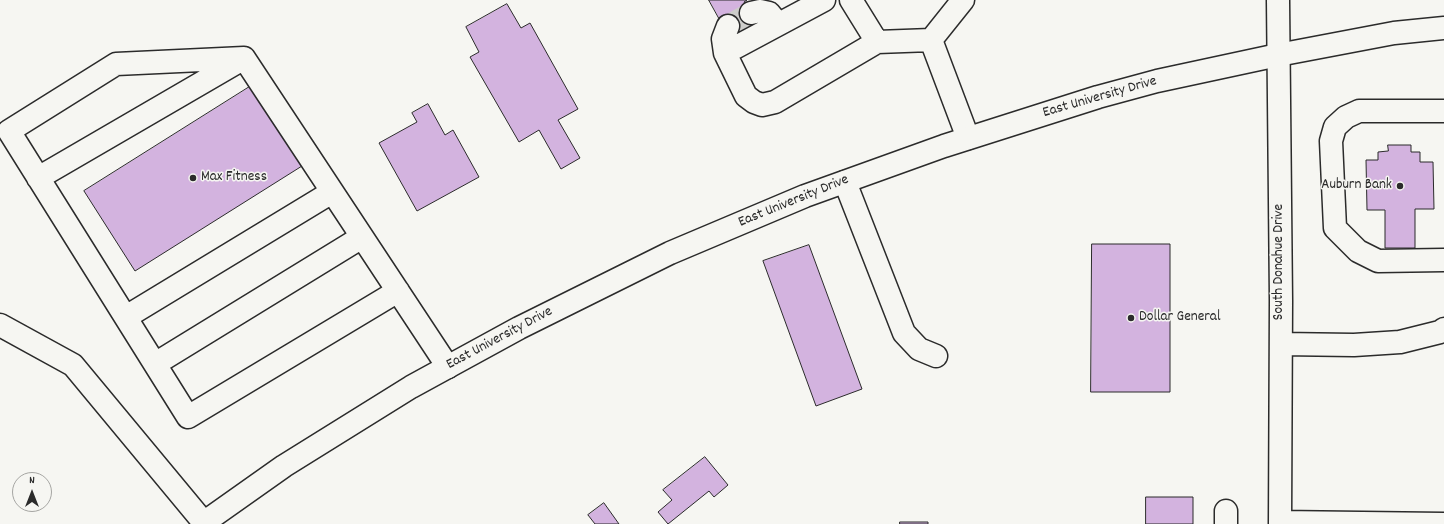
<!DOCTYPE html>
<style>
body{margin:0}
#map{position:relative;width:1444px;height:524px;overflow:hidden;background:#f6f6f2;font-family:Dekko,sans-serif}
canvas{display:block}
.north{position:absolute;left:12px;top:472px;width:40px;height:40px;box-sizing:border-box;background:#f6f6f2;border:1px solid #a5a5a2;border-radius:50%;rotate:0deg;font-size:11px;font-weight:700;line-height:16px;text-align:center;color:#2b2b2b}
.north::after{content:'';display:block;margin:auto;width:14px;height:18px;background:#2b2b2b;clip-path:polygon(50% 0,100% 100%,50% 72%,0 100%)}
</style>
<div id="map">
<canvas width="1444" height="524"></canvas>
<div class="north">N</div>
</div>
<script>
const ctx = document.querySelector('canvas').getContext('2d');
ctx.lineJoin = 'round';
function fill(path, color) {
  ctx.fillStyle = color;
  ctx.fill(path, 'evenodd');
}
function stroke(path, color, width, dash) {
  ctx.strokeStyle = color;
  ctx.lineWidth = width;
  ctx.lineCap = dash ? 'butt' : 'round';
  ctx.setLineDash(dash || []);
  ctx.stroke(path);
}
function drawText(font, color, halo, rows, align = 'center') {
  ctx.font = font + ' Dekko,sans-serif';
  ctx.lineWidth = 3;
  ctx.setLineDash([]);
  ctx.textBaseline = 'middle';
  ctx.strokeStyle = halo;
  ctx.fillStyle = color;
  for (const [text, x, y, turn = 0] of rows) {
    ctx.save();
    ctx.translate(x, y);
    ctx.rotate((+turn || 0) * Math.PI / 180);
    ctx.textAlign = isNaN(turn) ? turn : align;
    if (halo) ctx.strokeText(text, 0, 0);
    ctx.fillText(text, 0, 0);
    ctx.restore();
  }
}
const building = new Path2D(`
 M 709,0 L 747,0 L 744,2 L 756,23 L 733,36 L 722,16 L 719,18 Z
 M 507,4 L 521,28 L 530,23 L 578,109 L 558,120 L 580,158 L 561,169 L 539,130 L 519,142 L 470,57 L 479,52 L 466,27 Z
 M 251,86 L 302,166 L 135,271 L 84,191 Z
 M 428,104 L 445,135 L 453,130 L 479,177 L 417,211 L 379,143 L 417,122 L 412,113 Z
 M 1388,145 L 1411,145 L 1411,152 L 1420,152 L 1420,162 L 1433,162 L 1434,209 L 1415,209 L 1415,248 L 1385,248 L 1385,210 L 1367,210 L 1366,160 L 1378,160 L 1378,152 L 1388,151 Z
 M 1092,244 L 1170,244 L 1170,392 L 1091,392 Z
 M 809,245 L 862,389 L 816,406 L 763,261 Z
 M 705,457 L 728,485 L 714,497 L 709,491 L 668,524 L 658,512 L 672,500 L 663,490 Z
 M 1146,497 L 1193,497 L 1193,524 L 1146,524 Z
 M 604,503 L 619,524 L 595,524 L 588,515 Z
 M 900,522 L 928,522 L 928,524 L 900,524 Z`);
fill(building, '#d3b3df');
stroke(building, '#2b2b2b', 1);
stroke(new Path2D(`
 M 728,26 L 751,13`), '#cdcdca', 22, [22, 11]);
const minor = new Path2D(`
 M 824,0 L 725,53 L 746,96 L 754,102 L 762,105 L 775,102 L 877,42 L 931,40
 M 851,0 L 877,42
 M 963,0 L 931,40 L 968,138
 M 1278,0 L 1281,300 L 1280,524
 M 751,13 L 760,11 L 769,13 L 778,24
 M 725,53 L 723,39 L 728,26
 M 244,58 L 116,64 L 9,131 L 188,417 L 398,291
 M 244,58 L 448,367
 M 1444,111 L 1359,111 L 1346,117 L 1335,127 L 1331,141 L 1335,228 L 1358,251 L 1378,261 L 1444,260
 M 38,178 L 241,60
 M 845,182 L 904,333 L 919,349 L 936,356
 M 126,317 L 332,192
 M 0,325 L 73,365 L 205,524
 M 1281,344 L 1354,345 L 1400,342 L 1440,332 L 1444,329
 M 155,364 L 362,237
 M 1226,511 L 1226,524
 M 1280,522 L 1444,524`);
const major = new Path2D(`
 M 202,524 L 284,466 L 411,387 L 519,328 L 670,253 L 805,196 L 944,146 L 1098,97 L 1157,81 L 1278,55 L 1394,33 L 1444,28`);
stroke(minor, '#2b2b2b', 25);
stroke(major, '#2b2b2b', 25);
stroke(minor, '#f6f6f2', 22);
stroke(major, '#f6f6f2', 22);
for (const [x, y, r, color] of [
 [193,178,4,"#2b2b2b"],
 [1400,186,4,"#2b2b2b"],
 [1131,318,4,"#2b2b2b"]
]) {
  const dot = new Path2D();
  dot.arc(x, y, r, 0, 2 * Math.PI);
  ctx.fillStyle = color;
  ctx.fill(dot);
  stroke(dot, '#f6f6f2', 1.5);
}
drawText('15px', '#2b2b2b', '#f6f6f2', [
 ["East University Drive",1100,98,-16],
 ["East University Drive",794,202,-22],
 ["South Donahue Drive",1280,262,-90],
 ["East University Drive",500,339,-28]
]);
drawText('15px', '#2b2b2b', '#f6f6f2', [
 ["Max Fitness",201,178],
 ["Auburn Bank",1392,186,"right"],
 ["Dollar General",1139,318]
], 'left');
</script>
